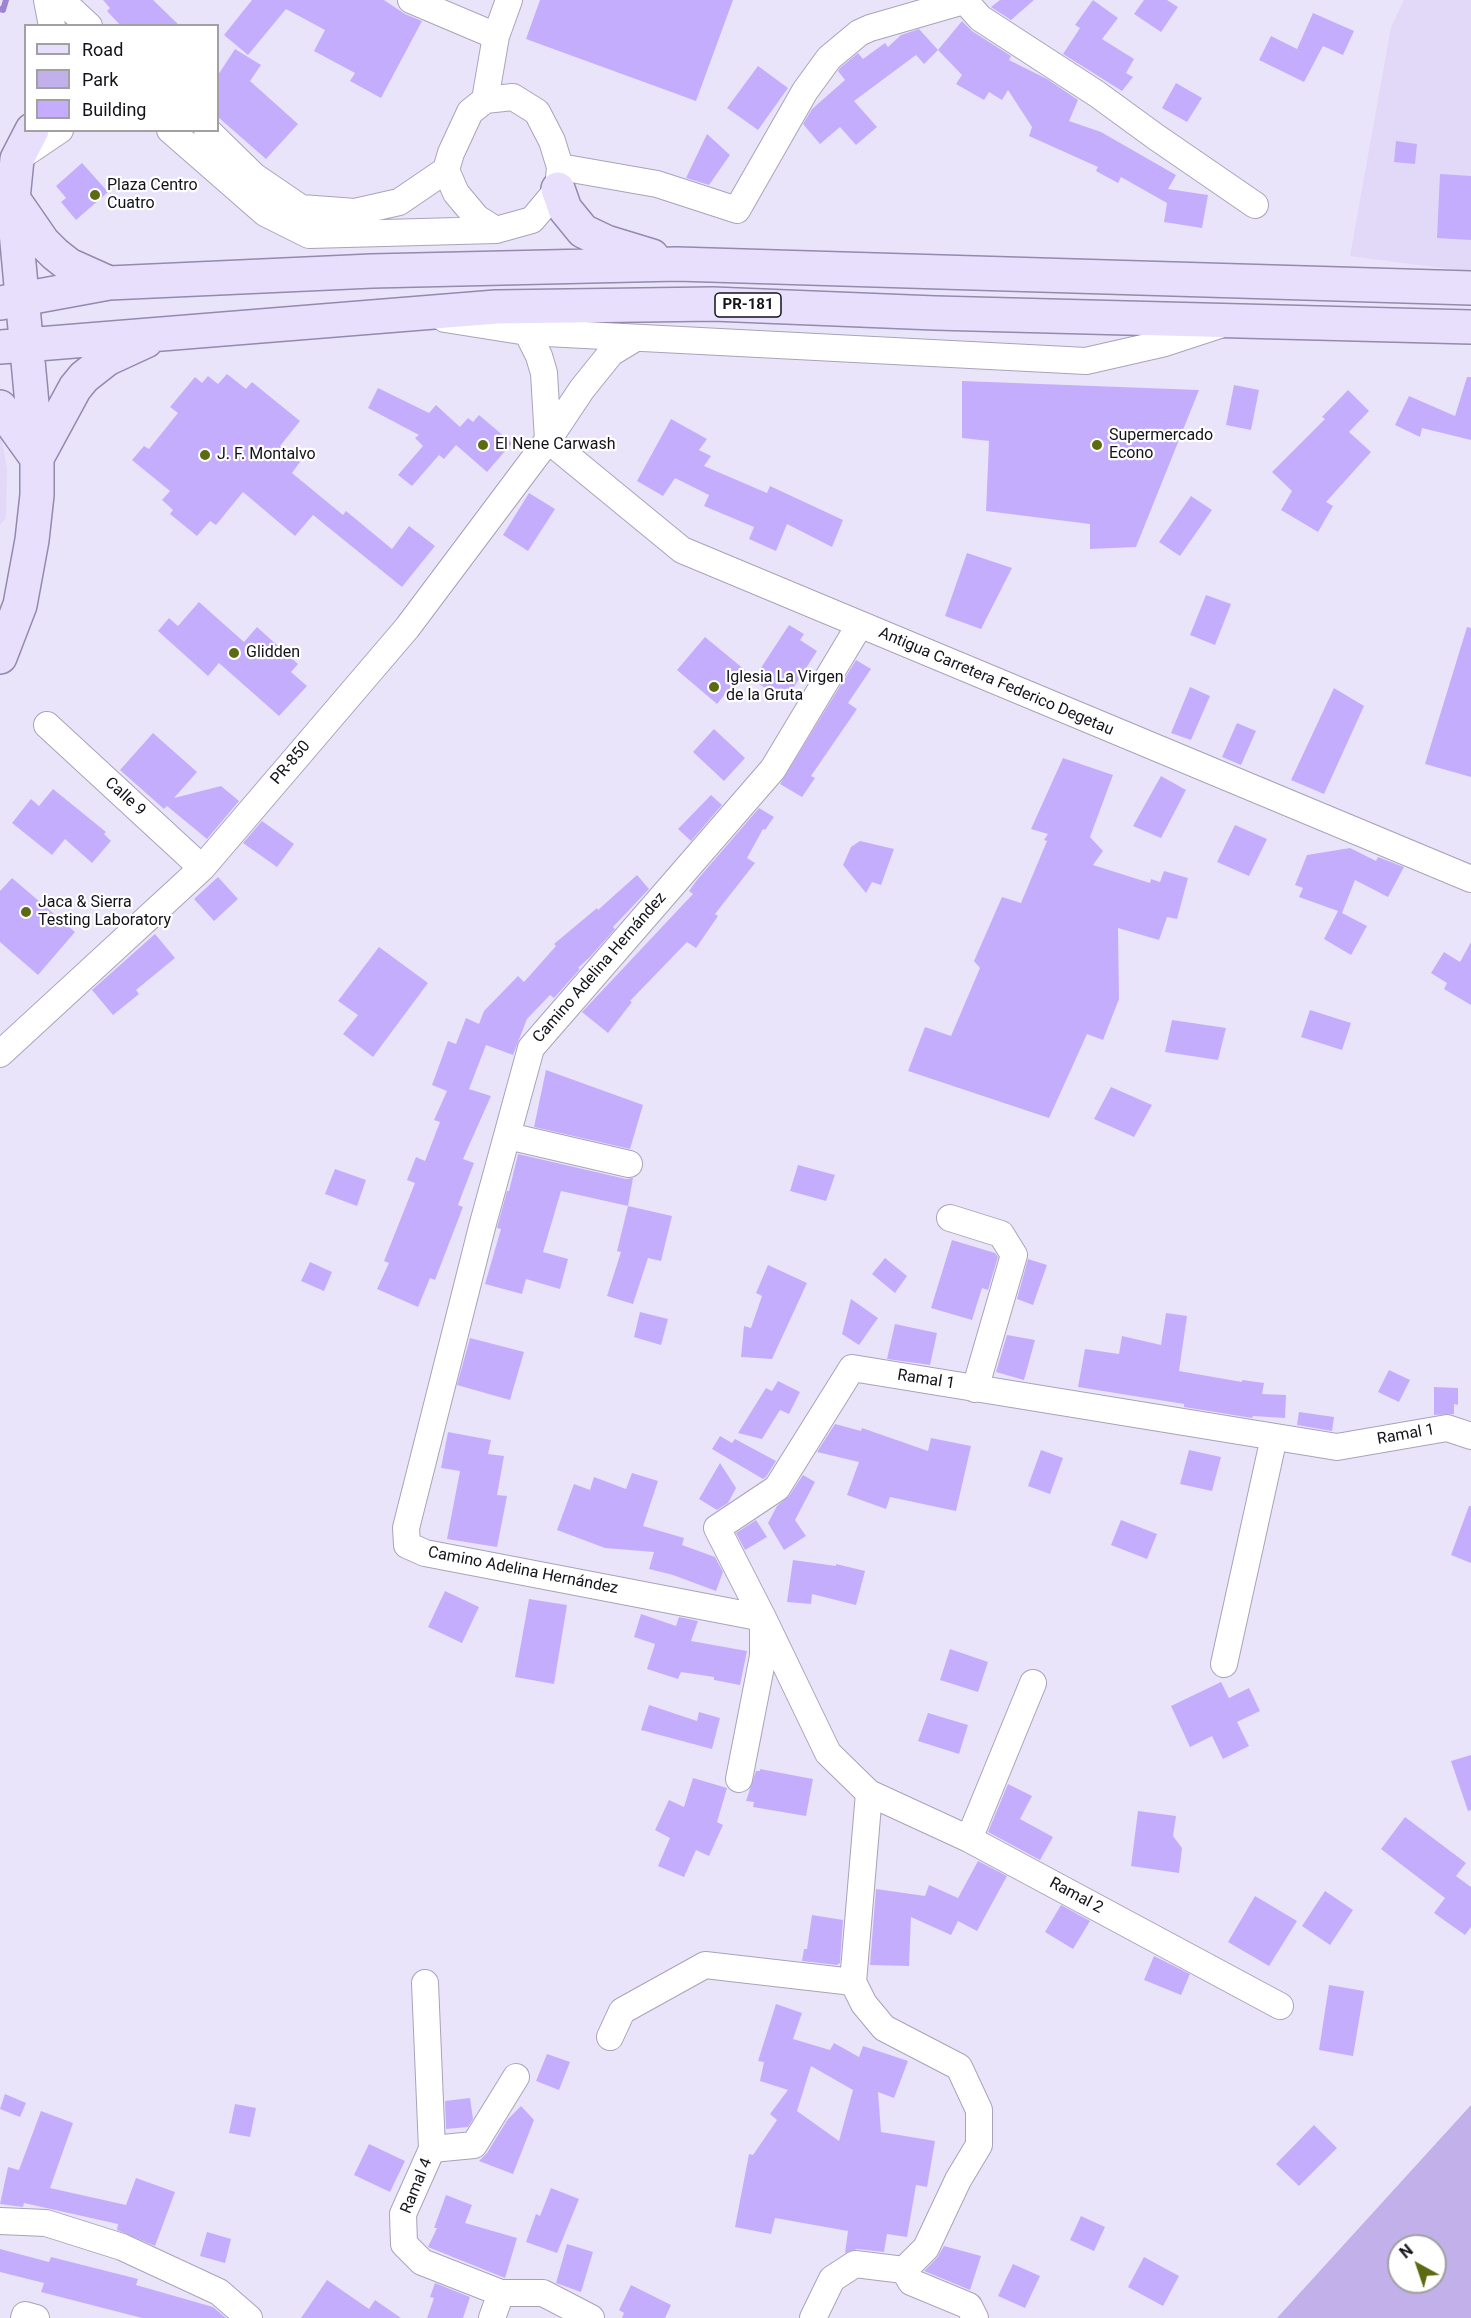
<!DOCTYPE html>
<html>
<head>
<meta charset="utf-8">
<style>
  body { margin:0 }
  #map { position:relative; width:1471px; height:2318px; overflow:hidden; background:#eae4fb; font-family:Roboto,sans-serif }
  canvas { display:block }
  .legend { position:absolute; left:24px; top:24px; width:195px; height:108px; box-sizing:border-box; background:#fff; border:2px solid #a1a0a3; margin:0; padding:8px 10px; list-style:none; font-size:18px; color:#14121a }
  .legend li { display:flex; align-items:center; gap:12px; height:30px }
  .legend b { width:30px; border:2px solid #a1a0a3 }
  .north { position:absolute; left:1387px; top:2234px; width:60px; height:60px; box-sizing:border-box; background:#fff; border:2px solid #a1a0a3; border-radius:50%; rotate:320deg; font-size:16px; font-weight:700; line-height:24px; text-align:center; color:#14121a }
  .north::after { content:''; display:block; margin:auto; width:21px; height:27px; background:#5e6a11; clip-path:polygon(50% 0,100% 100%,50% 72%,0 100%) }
</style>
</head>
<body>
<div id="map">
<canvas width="1471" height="2318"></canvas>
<ul class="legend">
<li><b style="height:8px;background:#e8dffd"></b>Road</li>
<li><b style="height:16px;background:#c1b0ea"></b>Park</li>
<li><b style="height:16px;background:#c5adfd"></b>Building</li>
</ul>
<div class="north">N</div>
</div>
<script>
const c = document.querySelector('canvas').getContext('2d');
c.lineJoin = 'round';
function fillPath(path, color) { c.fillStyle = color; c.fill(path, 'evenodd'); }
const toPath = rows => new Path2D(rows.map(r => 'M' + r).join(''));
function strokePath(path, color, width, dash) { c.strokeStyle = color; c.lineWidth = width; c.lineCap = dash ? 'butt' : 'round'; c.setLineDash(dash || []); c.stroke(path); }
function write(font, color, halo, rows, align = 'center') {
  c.font = font + ' Roboto,sans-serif'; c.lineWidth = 4.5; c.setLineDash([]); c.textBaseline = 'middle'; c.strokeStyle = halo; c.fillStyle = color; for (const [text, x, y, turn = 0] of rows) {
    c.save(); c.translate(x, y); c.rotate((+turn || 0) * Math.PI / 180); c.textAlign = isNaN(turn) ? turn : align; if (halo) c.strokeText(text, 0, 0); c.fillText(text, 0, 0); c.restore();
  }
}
fillPath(toPath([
  [1404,0,1471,0,1471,272,1350,256,1391,27],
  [0,428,7,469,6,518,0,525]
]), '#e1d9f7');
fillPath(toPath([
  [1471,2105,1471,2318,1277,2318],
  [1399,2246,1435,2246,1435,2282,1399,2282]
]), '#c1b0ea');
strokePath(toPath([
  [0,9,3,10,6,0]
]), '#9d85d2', 6);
fillPath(toPath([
  [103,0,153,0,180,26,121,26,107,11,110,8],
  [252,0,384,0,405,14,422,21,381,98,350,81,355,73,314,51,325,30,286,9,248,55,224,35],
  [540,0,733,0,696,101,526,39],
  [1000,0,1034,0,1011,20,991,7],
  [1093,0,1118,18,1102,39,1134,59,1126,73,1133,77,1122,91,1063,54,1080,28,1075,25],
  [1144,0,1167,0,1178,7,1161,32,1134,14],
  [1313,13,1354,31,1343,55,1323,46,1304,82,1259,60,1271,36,1297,49],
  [962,21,972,31,1011,56,1009,60,1047,79,1078,100,1069,121,1101,132,1176,175,1168,189,1208,195,1202,228,1164,222,1167,203,1121,177,1118,183,1096,171,1098,167,1029,136,1032,127,1008,90,1002,100,989,92,984,100,956,84,962,75,938,50],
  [919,29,938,50,924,64,916,55,854,101,877,127,856,145,840,127,820,144,803,124,812,109,845,80,838,71,840,68,858,53,863,59,885,43,888,47,901,35],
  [235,49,261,65,250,81,298,124,266,159,218,117,218,75],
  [758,66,788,88,758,130,727,108],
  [1176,83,1202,98,1187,122,1162,108],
  [707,134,730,155,709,185,686,178],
  [1396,141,1417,144,1415,164,1394,162],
  [82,163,108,192,76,220,61,202,66,198,56,186],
  [1440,174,1471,176,1471,240,1437,238],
  [227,374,246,389,252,382,300,421,280,446,300,462,292,473,343,515,346,511,392,549,409,526,435,546,402,587,313,515,295,536,243,492,216,525,210,521,197,536,170,514,173,510,162,500,170,491,132,460,144,446,149,449,178,413,170,407,195,377,202,383,208,376,218,384],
  [1467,377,1471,377,1471,440,1422,428,1420,437,1395,425,1409,396,1455,416],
  [962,381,1199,390,1136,547,1090,549,1090,524,986,511,989,441,962,438],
  [1234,385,1259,390,1251,430,1226,425],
  [378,388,429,413,436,405,460,427,468,418,473,422,479,415,512,443,487,472,456,445,444,459,439,455,412,486,398,475,423,446,415,438,419,435,368,408],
  [1348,390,1369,411,1349,432,1371,452,1326,502,1333,506,1318,532,1281,510,1292,491,1272,472,1325,419,1322,417],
  [671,419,707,439,699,450,711,456,704,466,767,493,770,486,843,520,832,547,787,524,776,551,749,539,754,527,704,506,709,495,675,478,663,496,637,481],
  [529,493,555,509,528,551,503,535],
  [1191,496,1212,510,1180,556,1159,542],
  [967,553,1012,568,981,629,945,616],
  [1206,595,1231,604,1215,645,1190,635],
  [199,602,244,642,257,627,298,664,291,672,307,686,279,716,219,663,208,676,158,631,169,618,178,626],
  [789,625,804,634,800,640,817,651,785,701,753,680],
  [1467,627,1471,628,1471,777,1425,764],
  [705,637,745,670,717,704,677,670],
  [856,660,871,669,848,703,857,709,811,776,815,778,802,797,780,784],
  [1190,687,1210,696,1191,740,1171,733],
  [1334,688,1364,706,1324,794,1291,780],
  [1237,723,1256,731,1241,765,1222,757],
  [714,729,745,758,724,781,693,752],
  [153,733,197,772,174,798,221,786,239,801,207,839,167,806,164,809,120,770],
  [1063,758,1113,775,1090,837,1103,851,1093,865,1150,883,1151,879,1160,882,1164,871,1188,878,1177,919,1167,917,1159,940,1118,928,1119,999,1103,1040,1087,1034,1049,1118,908,1071,925,1027,951,1036,980,968,974,961,1002,897,1021,903,1047,841,1044,840,1048,834,1031,829],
  [1161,776,1186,790,1161,838,1133,826],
  [53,789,106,832,104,834,111,841,92,863,65,839,52,855,12,823,31,799,39,806],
  [711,795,722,805,691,841,678,829],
  [759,808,774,817,765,830,763,829,747,858,755,863,715,914,718,916,696,948,687,942,630,1001,632,1002,608,1033,582,1012,693,894,689,891,697,880],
  [262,821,294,844,277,867,243,843],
  [1235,825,1267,839,1249,876,1217,862],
  [860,841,894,849,881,885,872,882,866,893,843,865,851,847],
  [1350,848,1376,861,1378,857,1404,867,1388,897,1355,880,1342,913,1367,926,1351,955,1324,939,1338,911,1299,897,1303,888,1295,885,1307,855],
  [637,875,649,889,613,927,615,929,590,957,578,968,580,969,554,998,550,995,527,1019,513,1055,486,1045,469,1089,491,1096,463,1159,474,1163,458,1205,463,1207,435,1280,430,1278,418,1307,377,1289,389,1263,384,1261,415,1183,407,1180,416,1157,425,1161,440,1122,434,1120,447,1091,432,1085,448,1041,456,1044,466,1018,479,1024,484,1011,518,976,524,982,556,946,554,944,597,908,598,910],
  [218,877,238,899,214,921,194,899],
  [12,878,75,932,38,975,0,942,0,891],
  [155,934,175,958,136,990,139,994,113,1015,92,990],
  [1471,942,1471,1005,1444,989,1447,983,1431,973,1444,952,1460,962],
  [379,947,428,983,373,1057,343,1034,358,1015,338,1001],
  [1310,1010,1351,1023,1342,1050,1301,1037],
  [1172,1020,1226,1028,1218,1060,1165,1052],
  [546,1070,643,1105,630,1149,534,1127],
  [1111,1087,1152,1105,1134,1137,1094,1119],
  [518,1154,626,1179,633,1178,628,1206,561,1191,543,1252,568,1259,560,1289,526,1279,522,1294,485,1284,501,1229,497,1228,507,1191,509,1191],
  [798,1165,835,1175,826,1201,790,1191],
  [335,1169,366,1180,357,1206,325,1194],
  [628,1206,672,1216,661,1261,648,1258,633,1304,607,1296,621,1252,617,1251],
  [952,1240,995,1253,998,1257,988,1290,982,1288,972,1320,931,1308],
  [885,1258,907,1276,895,1293,872,1274],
  [1028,1259,1047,1265,1033,1305,1017,1299],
  [310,1262,332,1272,324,1291,301,1281],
  [768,1265,807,1283,772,1359,741,1357,744,1326,751,1328,762,1296,756,1293],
  [851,1299,878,1318,859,1345,842,1334],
  [640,1312,668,1319,661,1345,634,1337],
  [1166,1313,1187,1316,1179,1371,1242,1382,1242,1380,1264,1383,1262,1394,1286,1395,1285,1418,1253,1416,1252,1418,1184,1407,1184,1404,1078,1387,1085,1349,1119,1354,1122,1336,1161,1345],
  [895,1324,937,1333,930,1365,887,1359],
  [1007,1335,1035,1340,1024,1380,996,1372],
  [470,1338,524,1352,510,1400,457,1385],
  [1389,1370,1410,1380,1399,1402,1378,1392],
  [778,1381,800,1392,789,1414,780,1410,762,1439,738,1433,766,1388,772,1391],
  [1434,1387,1458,1388,1458,1405,1454,1404,1454,1414,1434,1415],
  [1299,1412,1334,1417,1332,1431,1297,1425],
  [835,1424,861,1431,862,1428,928,1451,931,1438,971,1446,956,1511,890,1497,886,1509,847,1495,859,1462,817,1452],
  [448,1432,491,1440,488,1454,504,1456,497,1495,507,1496,497,1547,447,1539,460,1471,441,1468],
  [720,1436,732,1443,735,1439,776,1461,766,1477,763,1479,712,1449],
  [1041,1450,1063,1458,1050,1494,1028,1486],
  [1189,1450,1221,1457,1212,1491,1180,1484],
  [720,1463,736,1488,728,1503,717,1510,699,1499],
  [632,1473,658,1481,643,1526,684,1538,682,1545,715,1557,723,1572,716,1591,673,1575,649,1569,654,1552,605,1548,557,1530,574,1484,590,1490,594,1477,626,1489],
  [803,1475,815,1482,795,1520,806,1536,784,1550,768,1523,777,1506,789,1496],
  [1469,1506,1471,1506,1471,1563,1451,1555],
  [756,1520,767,1537,745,1550,736,1533],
  [1121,1520,1157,1534,1147,1559,1111,1545],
  [793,1560,836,1566,836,1564,865,1571,856,1605,812,1594,811,1604,787,1602],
  [445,1591,479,1607,462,1643,428,1627],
  [529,1599,567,1605,554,1684,515,1677],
  [641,1614,676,1626,679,1617,698,1621,691,1641,747,1651,740,1685,714,1680,714,1677,681,1672,678,1679,647,1669,655,1644,634,1637],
  [950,1649,988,1662,978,1692,940,1680],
  [1221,1682,1229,1698,1249,1688,1260,1711,1237,1722,1249,1746,1223,1759,1212,1736,1190,1747,1171,1706],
  [649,1705,697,1721,699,1712,720,1718,712,1749,641,1730],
  [928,1713,968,1725,959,1754,918,1741],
  [1471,1755,1471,1810,1468,1811,1451,1761],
  [760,1769,813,1779,806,1816,753,1807,754,1802,746,1801,756,1771,760,1771],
  [693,1778,727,1788,717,1822,723,1825,709,1856,696,1850,684,1877,658,1866,670,1838,655,1830,669,1800,684,1807],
  [1008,1784,1032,1796,1020,1819,1053,1837,1040,1860,988,1832],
  [1138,1811,1176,1816,1173,1836,1182,1848,1179,1873,1131,1866],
  [1405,1817,1466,1863,1456,1876,1471,1887,1471,1927,1465,1935,1434,1913,1445,1898,1381,1849],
  [978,1861,1007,1876,977,1931,958,1921,951,1935,911,1917,909,1966,870,1965,876,1889,925,1896,929,1885,958,1898],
  [1325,1891,1353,1910,1330,1945,1302,1926],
  [1255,1896,1297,1921,1269,1966,1228,1942],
  [1061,1905,1090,1921,1073,1949,1045,1932],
  [812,1915,843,1920,840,1963,837,1965,802,1961,804,1949,807,1949],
  [1154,1956,1190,1974,1181,1995,1144,1980],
  [1329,1985,1364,1991,1353,2056,1319,2050],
  [776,2004,802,2013,793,2039,830,2050,834,2043,859,2057,863,2046,908,2061,894,2098,878,2092,881,2132,935,2141,927,2187,916,2185,907,2237,887,2234,884,2252,857,2249,845,2253,848,2231,775,2218,771,2234,735,2227,749,2154,753,2155,777,2120,770,2114,788,2090,760,2081,764,2062,758,2061],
  [811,2066,853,2090,839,2141,797,2111],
  [547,2054,570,2062,559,2090,536,2081],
  [5,2094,26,2103,20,2117,0,2109],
  [470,2098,473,2119,468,2127,446,2129,445,2101],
  [235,2104,256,2108,250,2137,229,2133],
  [521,2106,534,2120,513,2174,479,2161,487,2153,508,2119],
  [41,2111,73,2123,50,2188,126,2205,136,2178,175,2192,155,2246,117,2230,118,2224,24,2203,23,2207,0,2204,8,2167,19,2170],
  [1314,2125,1337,2148,1299,2186,1276,2164],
  [369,2144,405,2161,390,2192,354,2175],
  [551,2188,579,2199,557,2253,526,2242,536,2214,540,2216],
  [446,2195,472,2205,465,2223,517,2238,505,2278,428,2247,437,2228,434,2228],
  [1081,2216,1105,2227,1094,2251,1070,2240],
  [207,2232,231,2239,225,2263,200,2256],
  [567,2244,593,2252,581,2292,556,2283],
  [944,2246,981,2256,970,2290,924,2271,937,2258],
  [0,2249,49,2262,51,2257,138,2279,136,2285,213,2307,226,2318,142,2318,41,2292,44,2283,0,2272],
  [1144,2257,1179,2276,1163,2306,1128,2287],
  [1013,2264,1040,2276,1025,2308,998,2296],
  [327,2280,369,2309,375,2300,401,2318,301,2318],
  [435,2283,470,2297,463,2318,427,2318,434,2298,430,2297],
  [631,2285,671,2305,665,2318,622,2318,624,2313,619,2310]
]), '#c5adfd');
const minor = toPath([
  [47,0,52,26],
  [61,0,89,26],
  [411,0,496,36],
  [965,1,980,18,1097,94,1156,137,1255,205],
  [513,97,537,112,552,141,560,167,558,189,532,220,496,230,477,218,456,193,446,170,451,153,470,112,485,100,513,97],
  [485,100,496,36,509,0],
  [170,130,265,213,309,235,496,230],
  [207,130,254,176,301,208,355,212,399,202,446,170],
  [17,159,60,130],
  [560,167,657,184,737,210,805,91,829,58,859,33,870,28,967,0],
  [445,319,527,332,539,356,544,373,548,440],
  [527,332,1086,361,1165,343,1220,325],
  [548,440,682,550,1471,879],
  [47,725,202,868],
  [0,1054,202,868,407,628,548,440,582,389,611,353,634,339],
  [508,1136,629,1164],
  [950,1218,1001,1234,1014,1255,975,1389],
  [1224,1664,1274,1437],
  [739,1779,763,1656,763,1618,717,1528,777,1488,852,1368,1337,1447,1447,1428,1471,1436],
  [869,1793,969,1839,1280,2006],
  [969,1839,1033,1683],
  [425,1983,432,2149,403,2214,404,2244,422,2262,501,2293,543,2293,591,2318],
  [610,2037,622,2011,705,1965,853,1982],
  [432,2149,474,2145,516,2077],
  [0,2221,46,2223,122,2247,219,2292,249,2318],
  [904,2270,911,2282,969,2306,975,2318],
  [24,2318,25,2315,36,2318],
  [492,2318,501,2293],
  [813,2318,832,2279,855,2264,904,2270,926,2248,958,2180,979,2145,979,2110,959,2067,884,2028,864,2004,853,1982,869,1793,828,1753,763,1618,425,1553,407,1545,406,1528,482,1227,531,1048,773,769,859,626]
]);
const major = toPath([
  [558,189,565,209,583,231,606,242,652,256],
  [14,200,43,242,55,254,69,265,109,283],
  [0,303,109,283,372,271,677,264,1471,288],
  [0,347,496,307,713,304,935,313,1471,327],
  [0,407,36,457],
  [37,458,75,388,84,377,107,359,146,341],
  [0,657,20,605,32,540,37,495,37,458,13,199,17,159,32,130]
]);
strokePath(minor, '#a9a3b9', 28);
strokePath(major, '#938aac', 36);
strokePath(minor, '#fff', 26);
strokePath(major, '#e8dffd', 33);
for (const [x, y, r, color] of [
  [95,195,6,"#5e6a11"],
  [483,445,6,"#5e6a11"],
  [1097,445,6,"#5e6a11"],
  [205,455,6,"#5e6a11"],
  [234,653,6,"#5e6a11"],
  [714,687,6,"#5e6a11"],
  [26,912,6,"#5e6a11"]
]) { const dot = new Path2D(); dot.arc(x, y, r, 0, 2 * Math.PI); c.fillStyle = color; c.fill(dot); strokePath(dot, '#fff', 2); }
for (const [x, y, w] of [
  [748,305,66]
]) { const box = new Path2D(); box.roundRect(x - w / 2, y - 12, w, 24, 4.5); c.fillStyle = '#fff'; c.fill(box); strokePath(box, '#14121a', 1.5); }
write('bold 15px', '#14121a', null, [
  ["PR-181",748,305]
]);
write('16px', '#14121a', '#fff', [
  ["Plaza Centro",107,186],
  ["Cuatro",107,204],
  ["Supermercado",1109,436],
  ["Econo",1109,454],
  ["El Nene Carwash",495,445],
  ["J. F. Montalvo",217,455],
  ["Glidden",246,653],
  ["Iglesia La Virgen",726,678],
  ["de la Gruta",726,696],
  ["Jaca & Sierra",38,903],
  ["Testing Laboratory",38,921]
], 'left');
write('16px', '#14121a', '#fff', [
  ["Antigua Carretera Federico Degetau",996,682,23],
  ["PR-850",291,763,-50],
  ["Calle 9",125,797,42],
  ["Camino Adelina Hernández",600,968,-49],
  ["Ramal 1",926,1380,9],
  ["Ramal 1",1406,1435,-10],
  ["Camino Adelina Hernández",523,1571,11],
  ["Ramal 2",1076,1896,28],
  ["Ramal 4",417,2186,-68]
]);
</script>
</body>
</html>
